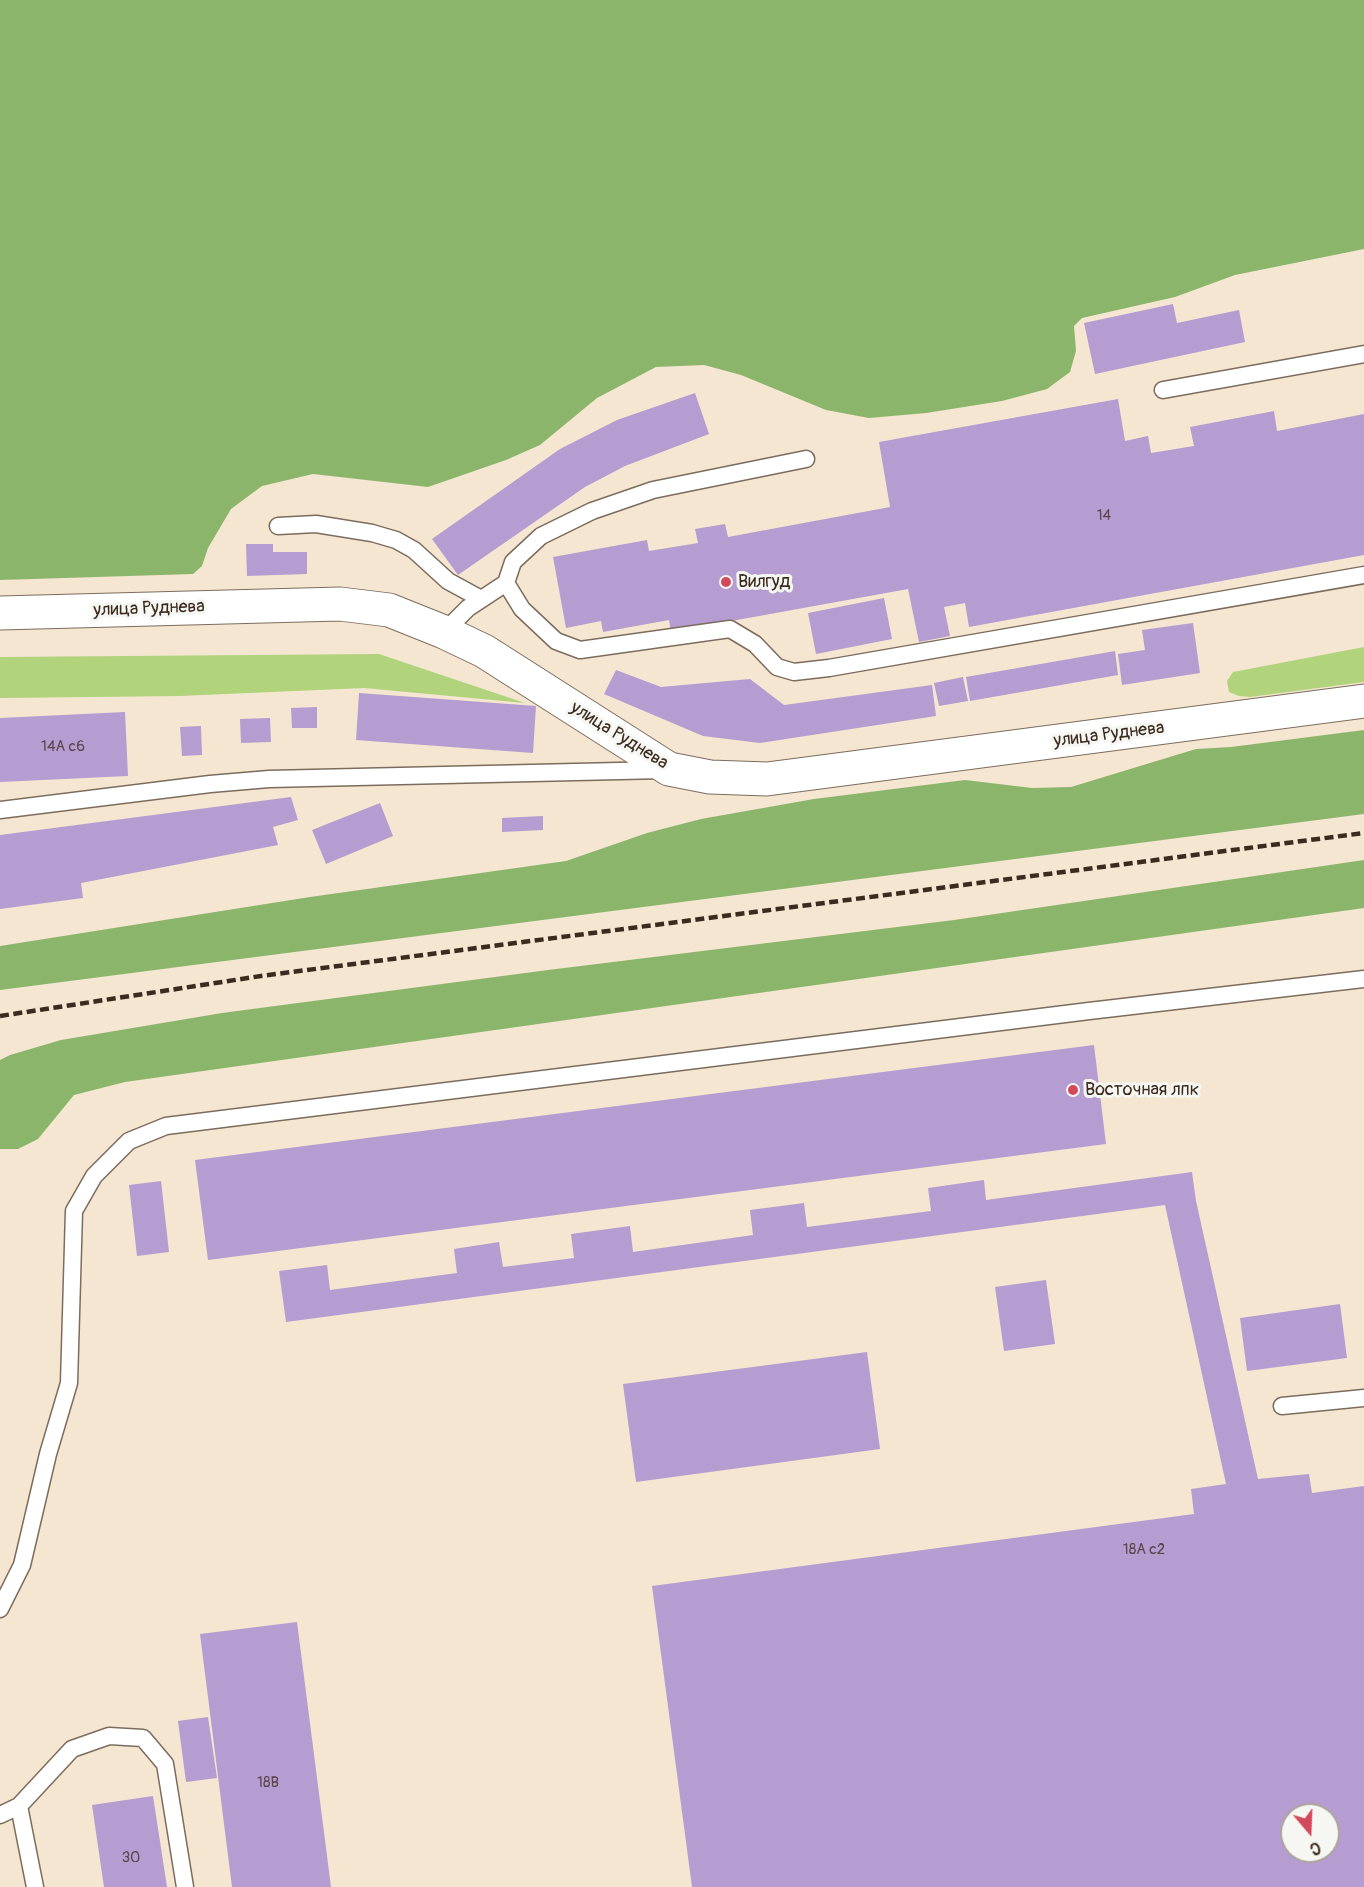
<!DOCTYPE html>
<html>
<head>
<meta charset="utf-8">
<style>
  body { margin:0 }
  #map { position:relative; width:1364px; height:1887px; overflow:hidden; background:#f4e6d1; font-family:Pangolin,sans-serif }
  canvas { display:block }
  .north { position:absolute; left:1280px; top:1803px; width:60px; height:60px; box-sizing:border-box; background:#f6f6f2; border:2px solid #aba49d; border-radius:50%; rotate:161deg; font-size:16px; font-weight:700; line-height:24px; text-align:center; color:#3b2a1e }
  .north::after { content:''; display:block; margin:auto; width:21px; height:27px; background:#d1495b; clip-path:polygon(50% 0,100% 100%,50% 72%,0 100%) }
</style>
</head>
<body>
<div id="map">
<canvas width="1364" height="1887"></canvas>
<div class="north">С</div>
</div>
<script>
const c = document.querySelector('canvas').getContext('2d');
c.lineJoin = 'round';
function fillPath(path, color) { c.fillStyle = color; c.fill(path, 'evenodd'); }
const toPath = rows => new Path2D(rows.map(r => 'M' + r).join(''));
function strokePath(path, color, width, dash) { c.strokeStyle = color; c.lineWidth = width; c.lineCap = dash ? 'butt' : 'round'; c.setLineDash(dash || []); c.stroke(path); }
function write(font, color, halo, rows, align = 'center') {
  c.font = font + ' Pangolin,sans-serif'; c.lineWidth = 6; c.setLineDash([]); c.textBaseline = 'middle'; c.strokeStyle = halo; c.fillStyle = color; for (const [text, x, y, turn = 0] of rows) {
    c.save(); c.translate(x, y); c.rotate((+turn || 0) * Math.PI / 180); c.textAlign = isNaN(turn) ? turn : align; if (halo) c.strokeText(text, 0, 0); c.fillText(text, 0, 0); c.restore();
  }
}
fillPath(toPath([
  [1364,647,1364,682,1250,697,1239,696,1229,692,1227,681,1233,672],
  [379,654,525,703,364,688,180,696,0,698,0,657]
]), '#b0d37c');
fillPath(toPath([
  [0,0,1364,0,1364,249,1235,275,1175,297,1082,318,1074,326,1076,351,1070,372,1047,389,1002,401,926,413,869,418,826,410,741,375,704,365,656,367,597,398,540,445,506,460,428,487,313,474,262,486,231,509,208,548,202,566,193,574,0,580],
  [1364,730,1364,814,0,990,0,946,310,897,566,861,647,833,701,819,814,799,965,780,1032,788,1071,787,1196,749,1231,747],
  [1364,860,1364,908,125,1082,74,1095,38,1139,18,1149,0,1149,0,1060,10,1055,61,1040,222,1013,548,970,954,920]
]), '#8cb56c');
fillPath(toPath([
  [1173,304,1177,323,1239,310,1245,342,1095,374,1084,323],
  [695,393,709,434,625,466,585,487,458,575,432,539,560,449,617,420],
  [1118,399,1125,441,1148,436,1151,453,1194,446,1190,427,1274,411,1277,431,1364,414,1364,555,969,627,965,603,944,607,950,636,919,642,908,589,671,632,669,620,603,632,601,621,566,628,553,557,647,540,649,551,698,543,695,529,725,524,728,537,890,507,879,442],
  [246,544,273,544,273,552,307,552,307,574,247,576],
  [884,598,892,639,816,654,808,613],
  [1193,623,1200,673,1122,685,1118,654,1145,650,1142,630],
  [1115,651,1118,675,970,701,966,677],
  [616,670,661,687,750,679,784,705,932,685,936,716,760,743,703,736,604,694],
  [963,677,968,701,939,706,934,683],
  [359,693,536,706,533,753,356,740],
  [317,707,317,728,292,728,291,708],
  [125,712,128,776,0,782,0,718],
  [270,718,271,742,241,743,240,719],
  [201,726,202,755,182,756,180,727],
  [291,797,298,820,273,827,278,845,81,883,83,898,0,909,0,835],
  [380,803,393,836,326,864,312,830],
  [543,816,543,830,502,832,502,818],
  [1094,1045,1106,1144,208,1260,195,1160],
  [1192,1172,1196,1201,1258,1479,1309,1474,1312,1493,1364,1486,1364,1887,692,1887,652,1586,1194,1514,1191,1489,1226,1484,1165,1205,286,1322,279,1271,327,1265,330,1290,457,1273,454,1249,499,1242,503,1267,574,1258,571,1234,630,1226,633,1252,753,1235,750,1210,804,1203,807,1227,931,1211,928,1188,984,1180,986,1200],
  [1292,1815,1328,1815,1328,1851,1292,1851],
  [161,1181,169,1252,137,1256,129,1185],
  [1046,1280,1055,1344,1004,1351,995,1287],
  [1340,1304,1347,1358,1247,1371,1240,1318],
  [867,1352,880,1449,636,1482,623,1384],
  [297,1622,331,1887,232,1887,200,1634],
  [208,1717,217,1778,186,1782,178,1721],
  [153,1796,167,1887,104,1887,92,1805]
]), '#b59cd1');
const lane = toPath([
  [1163,390,1364,354],
  [278,526,316,524,372,533,396,540,414,550,448,581,481,599],
  [506,583,522,609,556,641,580,650,730,629,755,644,777,667,794,672,829,668,1364,575],
  [444,632,468,608,506,583,513,562,541,536,592,511,653,490,806,459],
  [0,810,210,784,269,779,663,770],
  [1282,1406,1364,1398],
  [0,1609,22,1565,48,1454,69,1383,74,1211,94,1176,129,1141,166,1126,1089,1011,1364,979],
  [19,1806,35,1887],
  [0,1815,19,1806,72,1749,109,1736,143,1738,165,1764,185,1887]
]);
const street = toPath([
  [0,613,340,604,389,610,444,632,484,651,669,769,710,777,767,779,1364,701]
]);
strokePath(lane, '#7c6c5d', 19);
strokePath(street, '#7c6c5d', 35);
strokePath(lane, '#fff', 16);
strokePath(street, '#fff', 33);
strokePath(toPath([
  [0,1016,261,976,1364,833]
]), '#3b2a1e', 4.5, [9, 4.5]);
for (const [x, y, r, color] of [
  [726,582,6,"#d1495b"],
  [1073,1090,6,"#d1495b"]
]) { const dot = new Path2D(); dot.arc(x, y, r, 0, 2 * Math.PI); c.fillStyle = color; c.fill(dot); strokePath(dot, '#f6f6f2', 2); }
write('15px', '#5a464b', null, [
  ["14",1104,516],
  ["14А с6",63,747],
  ["18А с2",1144,1550],
  ["18В",268,1783],
  ["30",131,1858]
]);
write('18px', '#3b2a1e', '#f6f6f2', [
  ["Вилгуд",738,582],
  ["Восточная лпк",1085,1090]
], 'left');
write('18px', '#3b2a1e', '#f6f6f2', [
  ["улица Руднева",149,609,-2],
  ["улица Руднева",1109,735,-7],
  ["улица Руднева",619,736,32]
]);
</script>
</body>
</html>
